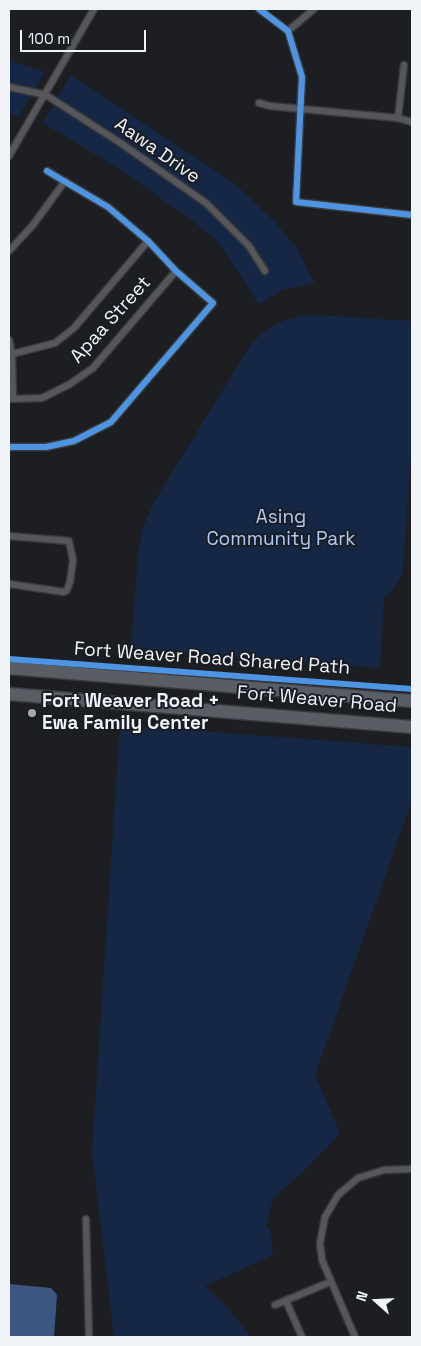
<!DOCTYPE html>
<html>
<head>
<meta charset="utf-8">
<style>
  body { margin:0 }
  #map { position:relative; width:421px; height:1346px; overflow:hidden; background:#1c1e21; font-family:"Space Grotesk",sans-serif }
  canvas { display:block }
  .frame { position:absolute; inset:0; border:10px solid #f0f3f8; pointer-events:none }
  .north { position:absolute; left:351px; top:1276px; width:50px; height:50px; -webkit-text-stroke:4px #191d24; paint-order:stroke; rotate:289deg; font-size:14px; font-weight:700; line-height:20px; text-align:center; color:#f0f3f8 }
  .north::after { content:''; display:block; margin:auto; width:18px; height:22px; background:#f0f3f8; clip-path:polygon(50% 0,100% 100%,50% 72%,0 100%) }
  .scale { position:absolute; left:20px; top:30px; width:126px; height:22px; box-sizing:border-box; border:2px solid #f0f3f8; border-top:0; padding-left:6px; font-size:15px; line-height:18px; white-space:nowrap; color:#f0f3f8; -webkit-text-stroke:4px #191d24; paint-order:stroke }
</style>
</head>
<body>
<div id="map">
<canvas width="421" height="1346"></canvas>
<div class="frame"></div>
<div class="north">N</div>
<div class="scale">100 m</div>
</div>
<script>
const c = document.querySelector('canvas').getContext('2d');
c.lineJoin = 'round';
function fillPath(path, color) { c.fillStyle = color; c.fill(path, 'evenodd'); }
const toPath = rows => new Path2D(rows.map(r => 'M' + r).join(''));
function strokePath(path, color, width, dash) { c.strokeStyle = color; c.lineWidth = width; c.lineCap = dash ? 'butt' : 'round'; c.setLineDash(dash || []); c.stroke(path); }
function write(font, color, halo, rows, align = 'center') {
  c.font = font + ' "Space Grotesk",sans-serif'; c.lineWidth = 4; c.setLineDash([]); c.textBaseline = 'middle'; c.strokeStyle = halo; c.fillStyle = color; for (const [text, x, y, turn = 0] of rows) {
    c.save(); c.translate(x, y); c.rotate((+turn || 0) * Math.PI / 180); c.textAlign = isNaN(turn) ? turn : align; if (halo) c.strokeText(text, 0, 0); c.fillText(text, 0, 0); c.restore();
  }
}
fillPath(toPath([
  [9,60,45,72,19,116,9,113],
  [71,75,234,183,273,220,296,247,315,283,282,290,259,304,218,242,189,218,118,168,43,123],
  [315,315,412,321,412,441,403,569,402,576,391,592,384,596,380,668,131,648,138,553,143,527,154,502,251,344,263,332,278,323,296,317],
  [120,725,412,747,412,800,315,1075,340,1133,305,1170,273,1198,266,1227,270,1228,273,1255,205,1286,231,1312,251,1337,114,1337,92,1152]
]), '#162745');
fillPath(toPath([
  [9,1284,51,1288,57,1295,54,1337,9,1337]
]), '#3c5582');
const street = toPath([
  [259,9,288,31,302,77,296,202,412,215],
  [288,31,314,9],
  [9,87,46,95,122,144,206,203,249,246,265,271],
  [259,103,270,106,398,118,412,122],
  [398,118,404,65],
  [9,156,94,9],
  [9,251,33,225,65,181],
  [9,340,12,354,13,399],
  [12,354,55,343,74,328,148,241],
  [9,399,42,398,70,384,93,368,176,271],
  [9,447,46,447,74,441,111,422,213,303,176,271,148,241,108,207,47,171],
  [9,536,69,541,73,560,70,582,67,590,64,592,9,584],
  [86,1219,89,1337],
  [286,1301,302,1337],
  [275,1305,330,1282],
  [355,1337,322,1260,320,1243,325,1217,338,1195,358,1178,384,1170,412,1169]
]);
const highway = toPath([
  [9,668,412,701],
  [9,694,412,727]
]);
strokePath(street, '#393a3d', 9);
strokePath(highway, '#393a3d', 15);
strokePath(street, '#55575a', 6);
strokePath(highway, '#595e65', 12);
strokePath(toPath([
  [259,9,288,31,302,77,296,202,412,215],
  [9,447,46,447,74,441,111,422,213,303,176,271,148,241,108,207,47,171],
  [9,659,412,689]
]), '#4d94e3', 6);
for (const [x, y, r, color] of [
  [32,713,5,"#a6a8ad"]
]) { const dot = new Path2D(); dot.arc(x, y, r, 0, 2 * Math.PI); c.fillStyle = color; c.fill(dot); strokePath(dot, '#191d24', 2); }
write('19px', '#f0f3f8', '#191d24', [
  ["Aawa Drive",157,151,35],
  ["Apaa Street",111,320,-48],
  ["Fort Weaver Road Shared Path",212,659,4],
  ["Fort Weaver Road",317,700,5]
]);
write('19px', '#b1cbf9', '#191d24', [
  ["Asing",281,518],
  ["Community Park",281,540]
]);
write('bold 19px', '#f0f3f8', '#191d24', [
  ["Fort Weaver Road +",42,702],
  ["Ewa Family Center",42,724]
], 'left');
</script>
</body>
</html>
